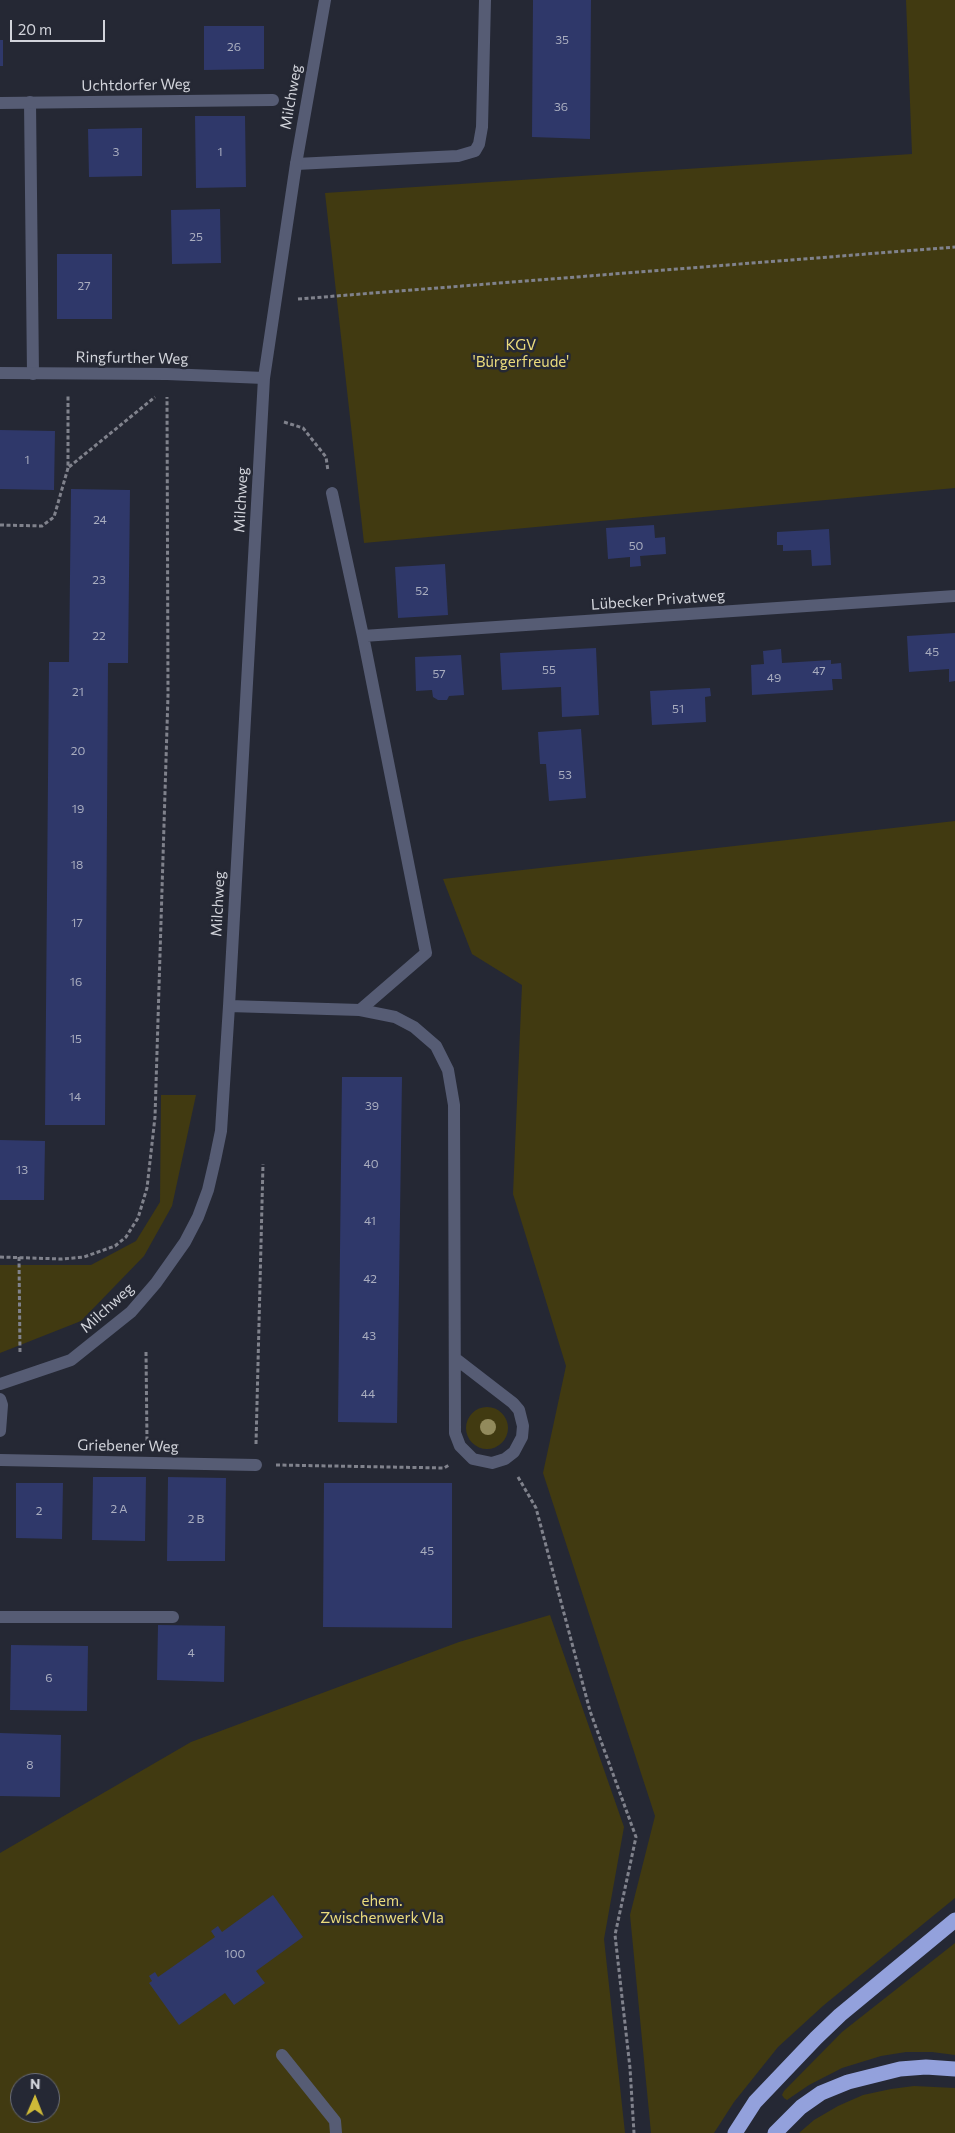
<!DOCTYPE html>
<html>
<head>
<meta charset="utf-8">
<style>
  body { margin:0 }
  #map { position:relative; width:955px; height:2133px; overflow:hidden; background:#252834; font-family:Commissioner,sans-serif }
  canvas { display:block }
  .north { position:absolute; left:10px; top:2073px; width:50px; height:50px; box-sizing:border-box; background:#252834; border:1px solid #6a6d77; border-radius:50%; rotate:1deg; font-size:14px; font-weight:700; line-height:20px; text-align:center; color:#d2d4db }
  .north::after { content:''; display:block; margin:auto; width:18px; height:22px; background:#ceb938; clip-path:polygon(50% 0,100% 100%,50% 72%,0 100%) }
  .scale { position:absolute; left:10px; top:20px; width:95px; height:22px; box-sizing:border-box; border:2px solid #d2d4db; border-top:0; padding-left:6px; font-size:15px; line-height:18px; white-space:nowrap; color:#d2d4db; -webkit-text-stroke:4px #252834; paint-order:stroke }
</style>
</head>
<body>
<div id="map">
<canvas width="955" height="2133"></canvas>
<div class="north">N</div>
<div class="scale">20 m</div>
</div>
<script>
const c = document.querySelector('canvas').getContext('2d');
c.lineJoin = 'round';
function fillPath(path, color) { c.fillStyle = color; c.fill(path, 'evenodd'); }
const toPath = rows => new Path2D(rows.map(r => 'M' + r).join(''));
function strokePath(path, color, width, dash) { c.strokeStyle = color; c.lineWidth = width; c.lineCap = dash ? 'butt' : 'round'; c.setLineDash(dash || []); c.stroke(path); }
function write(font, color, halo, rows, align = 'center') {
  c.font = font + ' Commissioner,sans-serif'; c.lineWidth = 5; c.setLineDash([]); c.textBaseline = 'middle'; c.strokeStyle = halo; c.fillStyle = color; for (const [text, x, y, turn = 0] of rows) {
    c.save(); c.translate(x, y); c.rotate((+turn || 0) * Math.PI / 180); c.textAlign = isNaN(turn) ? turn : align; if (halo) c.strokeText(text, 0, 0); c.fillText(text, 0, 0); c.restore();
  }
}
fillPath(toPath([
  [906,0,955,0,955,488,364,543,325,193,912,154],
  [955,821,955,1898,824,2005,778,2047,734,2102,714,2133,651,2133,630,1915,655,1816,543,1473,566,1366,513,1194,522,985,472,954,443,879],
  [161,1095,196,1095,172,1206,144,1256,81,1321,0,1353,0,1265,91,1265,136,1241,160,1202],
  '466 1428a21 21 0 1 1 42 0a21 21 0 1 1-42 0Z',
  [550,1615,624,1827,604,1939,625,2133,0,2133,0,1853,191,1742,459,1642],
  [20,2083,50,2083,50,2113,20,2113],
  [955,1943,955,2055,932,2052,906,2052,881,2056,842,2068,809,2085,787,2100,784,2098,782,2095,784,2091,842,2032],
  [914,2086,955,2088,955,2133,799,2133,814,2120,838,2106,863,2095,891,2089]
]), '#413a11');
fillPath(toPath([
  [533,0,591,0,590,139,532,137],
  [204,26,264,26,264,69,204,70],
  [0,40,3,40,3,66,0,66],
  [195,116,245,116,246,187,196,188],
  [142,128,142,176,89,177,88,129],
  [220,209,221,263,172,264,171,210],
  [57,254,112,254,112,319,57,319],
  [0,430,55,431,54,490,0,489],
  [71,489,130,490,128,663,108,663,105,1125,45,1125,49,662,69,662],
  [654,525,655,538,665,537,666,554,640,556,641,566,630,567,630,557,608,559,606,528],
  [829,529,831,565,812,566,811,550,783,551,783,545,777,545,777,532],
  [445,564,448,615,398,618,395,567],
  [955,633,955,681,949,682,949,669,909,672,907,636],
  [596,648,599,715,562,717,561,687,502,690,500,653],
  [781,649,782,663,831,660,831,664,841,663,842,679,832,679,833,690,752,695,751,665,764,664,763,651],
  [461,655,464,695,449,696,447,700,438,700,433,697,432,690,416,691,415,657],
  [710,688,711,696,705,697,706,722,652,725,650,691],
  [581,729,586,798,549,801,546,764,540,764,538,732],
  [342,1077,402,1077,397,1423,338,1422],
  [0,1140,45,1141,44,1200,0,1200],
  [93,1477,146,1477,145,1541,92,1540],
  [168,1477,226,1478,225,1561,167,1561],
  [16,1483,63,1483,62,1539,16,1538],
  [324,1483,452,1483,452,1628,323,1627],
  [158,1625,225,1626,224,1682,157,1680],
  [11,1645,88,1646,87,1711,10,1710],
  [0,1733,61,1735,60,1797,0,1796],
  [273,1895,303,1937,256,1971,265,1983,234,2005,225,1993,179,2025,149,1983,152,1981,149,1976,155,1972,158,1977,215,1937,211,1931,218,1926,222,1932]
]), '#2f386a');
strokePath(toPath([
  [298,299,955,247],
  [284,422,303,428,326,457,328,471],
  [69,467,155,397],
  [0,525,42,526,54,517,68,468,68,395],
  [0,1257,62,1259,84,1257,115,1246,126,1237,138,1218,147,1188,155,1117,168,695,167,397],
  [19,1257,20,1353],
  [146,1352,147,1441],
  [256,1444,263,1164],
  [276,1465,444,1468,449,1465],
  [518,1477,536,1508,590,1711,636,1837,615,1935,630,2068,634,2133]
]), '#80828c', 3, [4, 2.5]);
strokePath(toPath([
  [30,102,33,374],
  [296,164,458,156,475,151,479,144,482,127,485,0],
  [360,1010,395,1017,414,1027,436,1046,448,1070,454,1105,455,1433,460,1446,473,1459,492,1463,505,1459,514,1452,522,1437,523,1426,519,1410,513,1403,456,1359],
  [282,2055,335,2121,336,2133]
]), '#565c74', 12);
strokePath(toPath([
  [0,103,273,100],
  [0,373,167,374,264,378],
  [363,636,955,596],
  [229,1006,360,1010,426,953,363,636,332,493],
  [0,1384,71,1360,131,1312,156,1283,185,1242,198,1217,208,1190,215,1160,221,1131,229,1006,264,378,296,164,325,0],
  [0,1399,2,1405,0,1431],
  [0,1460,256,1465],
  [0,1617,173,1617]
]), '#565c74', 12);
strokePath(toPath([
  [735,2133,755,2102,816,2038,840,2015,955,1920],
  [775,2133,801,2107,821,2093,848,2082,900,2069,926,2067,955,2069]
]), '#93a1dc', 15);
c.fillStyle = '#928a5c';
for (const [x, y] of [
  [488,1427]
]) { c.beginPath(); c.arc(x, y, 8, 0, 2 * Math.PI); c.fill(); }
write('12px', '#a9adbf', null, [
  ["35",562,40],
  ["26",234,47],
  ["36",561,107],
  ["3",116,152],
  ["1",220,152],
  ["25",196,237],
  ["27",84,286],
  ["1",27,460],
  ["24",100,520],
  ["50",636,546],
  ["23",99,580],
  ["52",422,591],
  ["22",99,636],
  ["45",932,652],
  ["55",549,670],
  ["47",819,671],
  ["57",439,674],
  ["49",774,678],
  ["21",78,692],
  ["51",678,709],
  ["20",78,751],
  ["53",565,775],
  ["19",78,809],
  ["18",77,865],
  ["17",77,923],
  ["16",76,982],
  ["15",76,1039],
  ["14",75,1097],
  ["39",372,1106],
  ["40",371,1164],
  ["13",22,1170],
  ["41",370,1221],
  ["42",370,1279],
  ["43",369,1336],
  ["44",368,1394],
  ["2 A",119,1509],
  ["2",39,1511],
  ["2 B",196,1519],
  ["45",427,1551],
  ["4",191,1653],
  ["6",49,1678],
  ["8",30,1765],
  ["100",235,1954]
]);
write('15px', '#d2d4db', '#252834', [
  ["Uchtdorfer Weg",136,85,-1],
  ["Milchweg",291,97,-80],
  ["Ringfurther Weg",132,358,1],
  ["Milchweg",241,500,-87],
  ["Lübecker Privatweg",658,600,-4],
  ["Milchweg",218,904,-87],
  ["Milchweg",107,1308,-42],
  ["Griebener Weg",128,1446,1]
]);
write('15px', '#ebdb7c', '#252834', [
  ["KGV",521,345],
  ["'Bürgerfreude'",521,362],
  ["ehem.",382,1901],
  ["Zwischenwerk VIa",382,1918]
]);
</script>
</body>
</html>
